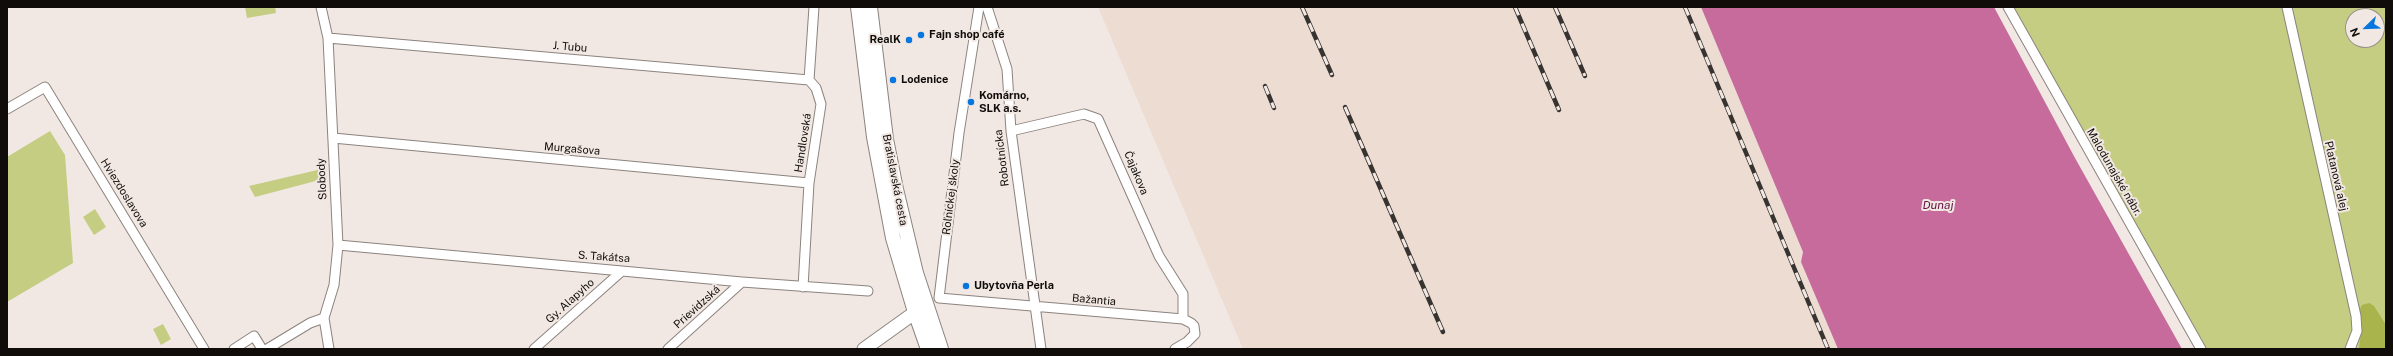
<!DOCTYPE html>
<html>
<head>
<meta charset="utf-8">
<style>
  body { margin:0 }
  #map { position:relative; width:2393px; height:356px; overflow:hidden; background:#f2e8e3; font-family:"Public Sans",sans-serif }
  canvas { display:block }
  .frame { position:absolute; inset:0; border:8px solid #0f0c0a; pointer-events:none }
  .north { position:absolute; left:2345px; top:8px; width:40px; height:40px; box-sizing:border-box; background:#f2e8e3; border:1px solid #97908c; border-radius:50%; rotate:247deg; font-size:11px; font-weight:700; line-height:16px; text-align:center; color:#0f0c0a }
  .north::after { content:''; display:block; margin:auto; width:14px; height:18px; background:#0777df; clip-path:polygon(50% 0,100% 100%,50% 72%,0 100%) }
</style>
</head>
<body>
<div id="map">
<canvas width="2393" height="356"></canvas>
<div class="frame"></div>
<div class="north">N</div>
</div>
<script>
const c = document.querySelector('canvas').getContext('2d');
c.lineJoin = 'round';
function fillPath(path, color) { c.fillStyle = color; c.fill(path, 'evenodd'); }
const toPath = rows => new Path2D(rows.map(r => 'M' + r).join(''));
function strokePath(path, color, width, dash) { c.strokeStyle = color; c.lineWidth = width; c.lineCap = dash ? 'butt' : 'round'; c.setLineDash(dash || []); c.stroke(path); }
function write(font, color, halo, rows, align = 'center') {
  c.font = font + ' "Public Sans",sans-serif'; c.lineWidth = 4; c.setLineDash([]); c.textBaseline = 'middle'; c.strokeStyle = halo; c.fillStyle = color; for (const [text, x, y, turn = 0] of rows) {
    c.save(); c.translate(x, y); c.rotate((+turn || 0) * Math.PI / 180); c.textAlign = isNaN(turn) ? turn : align; if (halo) c.strokeText(text, 0, 0); c.fillText(text, 0, 0); c.restore();
  }
}
fillPath(toPath([
  [1098,7,1701,7,1803,252,1801,262,1838,349,1243,349]
]), '#eddcd2');
fillPath(toPath([
  [245,7,275,7,276,13,247,18],
  [2012,7,2386,7,2386,349,2207,349],
  [2353,16,2377,16,2377,40,2353,40],
  [50,131,65,155,73,263,7,302,7,157],
  [326,168,327,178,255,197,249,186],
  [95,209,106,227,94,235,83,217],
  [163,324,171,339,161,345,153,329]
]), '#c4cd82');
fillPath(toPath([
  [2369,303,2374,306,2386,325,2385,349,2359,349,2362,323,2360,309,2362,305]
]), '#aab44c');
fillPath(toPath([
  [1701,7,1994,7,2075,158,2182,349,1838,349,1801,262,1803,252]
]), '#c66b9b');
const street = toPath([
  [321,7,328,38,338,245,334,285,324,318,329,349],
  [987,7,1007,69,1011,131,1041,349],
  [2008,7,2201,349],
  [2287,7,2356,316,2357,331,2350,349],
  [328,38,809,80],
  [7,109,45,87,204,349],
  [1011,131,1084,114,1098,119,1159,256,1183,294,1183,319],
  [333,138,809,183],
  [338,245,742,282,868,291],
  [803,287,809,183,821,104,816,88,809,80,814,7],
  [939,298,959,133,979,7],
  [939,298,1183,319,1191,323,1194,326,1195,334,1187,342,1175,349],
  [234,349,254,336,262,349],
  [267,349,310,323,324,318],
  [534,349,622,271],
  [668,349,742,282]
]);
const secondary = toPath([
  [864,349,924,306]
]);
const primary = toPath([
  [858,7,874,137,893,238,915,312,928,349],
  [870,7,886,139,896,189,916,273,941,349]
]);
strokePath(street, '#8c837e', 11);
strokePath(secondary, '#8c837e', 15);
strokePath(primary, '#8c837e', 16);
strokePath(street, '#fff', 9);
strokePath(secondary, '#fff', 13);
strokePath(primary, '#fff', 14);
const rail = toPath([
  [1302,7,1332,75],
  [1515,7,1559,110],
  [1555,7,1585,76],
  [1685,7,1828,349],
  [1265,86,1274,108],
  [1345,107,1443,332]
]);
strokePath(rail, '#373330', 4.5);
strokePath(rail, '#f2e8e3', 3, [9]);
for (const [x, y, r, color] of [
  [921,35,4,"#0777df"],
  [909,40,4,"#0777df"],
  [893,80,4,"#0777df"],
  [971,102,4,"#0777df"],
  [966,286,4,"#0777df"]
]) { const dot = new Path2D(); dot.arc(x, y, r, 0, 2 * Math.PI); c.fillStyle = color; c.fill(dot); strokePath(dot, '#f2e8e3', 1.5); }
write('bold 11px', '#0f0c0a', '#f2e8e3', [
  ["Fajn shop café",929,35],
  ["RealK",901,40,"right"],
  ["Lodenice",901,80],
  ["Komárno,",979,96],
  ["SLK a.s.",979,109],
  ["Ubytovňa Perla",974,286]
], 'left');
write('11px', '#0f0c0a', '#f2e8e3', [
  ["J. Tubu",570,47,5],
  ["Handlovská",803,143,-81],
  ["Murgašova",572,149,5],
  ["Robotnícka",1002,158,-97],
  ["Malodunajské nábr.",2114,172,60],
  ["Čajakova",1136,173,67],
  ["Platanová alej",2336,176,77],
  ["Slobody",322,179,-93],
  ["Bratislavská cesta",895,180,79],
  ["Hviezdoslavova",124,193,58],
  ["Roľníckej školy",951,197,-83],
  ["S. Takátsa",604,257,4],
  ["Bažantia",1094,300,5],
  ["Gy. Alapyho",570,301,-42],
  ["Prievidzská",697,307,-42]
]);
write('italic 12px', '#671446', '#f2e8e3', [
  ["Dunaj",1938,205]
]);
</script>
</body>
</html>
